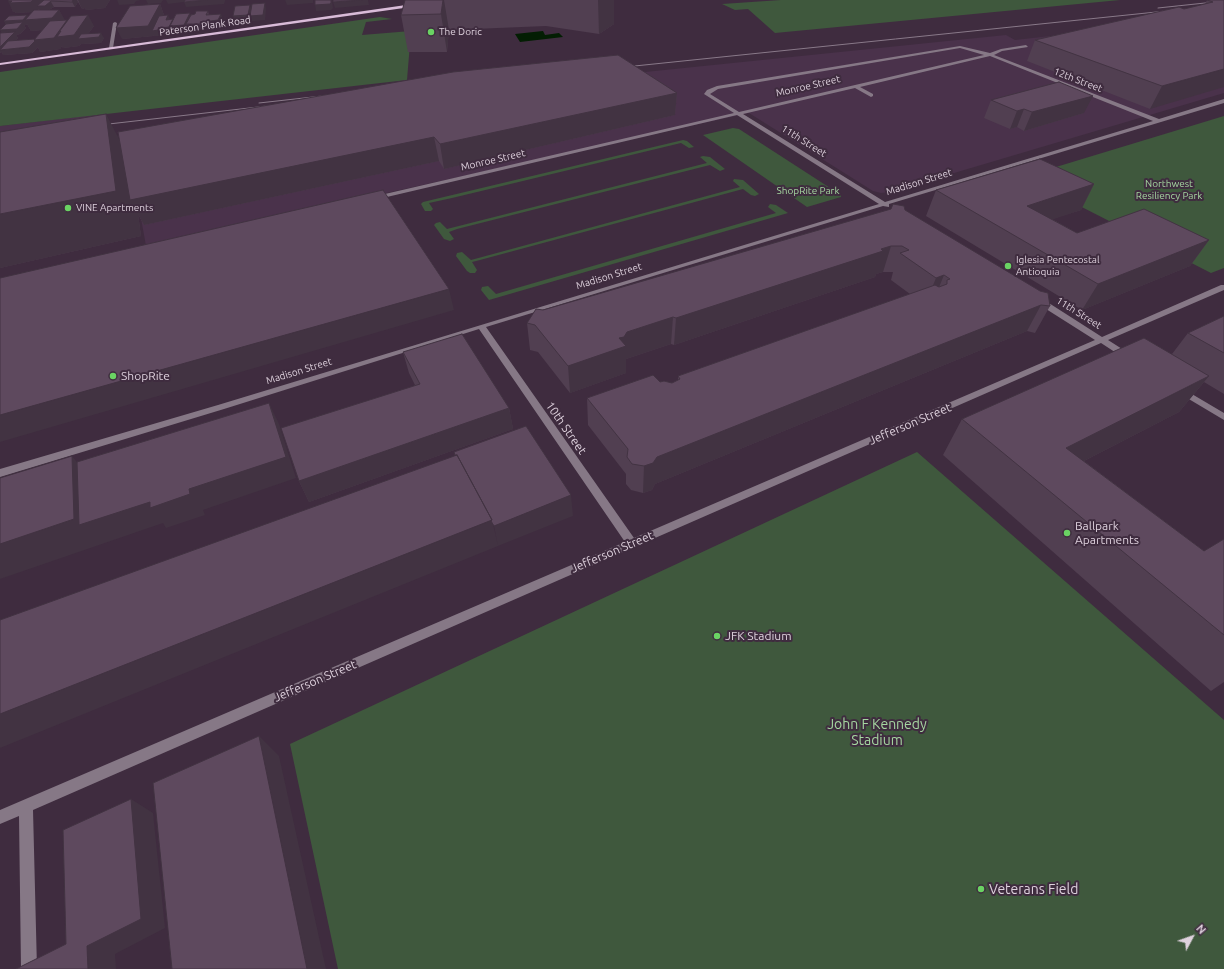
<!DOCTYPE html>
<html>
<head>
<meta charset="utf-8">
<style>
  body { margin:0 }
  #map { position:relative; width:1224px; height:969px; overflow:hidden; background:#3f2c3f; font-family:Ubuntu,sans-serif }
  canvas { display:block }
  .north { position:absolute; left:1172px; top:917px; width:40px; height:40px; -webkit-text-stroke:3px #3f2c3f; paint-order:stroke; rotate:49deg; font-size:11px; font-weight:700; line-height:16px; text-align:center; color:#ded1dd }
  .north::after { content:''; display:block; margin:auto; width:14px; height:18px; background:#ded1dd; clip-path:polygon(50% 0,100% 100%,50% 72%,0 100%) }
</style>
</head>
<body>
<div id="map">
<canvas width="1224" height="969"></canvas>
<div class="north">N</div>
</div>
<script>
const c = document.querySelector('canvas').getContext('2d');
c.lineJoin = 'round';
function fillPath(path, color) { c.fillStyle = color; c.fill(path, 'evenodd'); }
const toPath = rows => new Path2D(rows.map(r => 'M' + r).join(''));
function strokePath(path, color, width, dash) { c.strokeStyle = color; c.lineWidth = width; c.lineCap = dash ? 'butt' : 'round'; c.setLineDash(dash || []); c.stroke(path); }
function write(font, color, halo, rows, align = 'center') {
  c.font = font + ' Ubuntu,sans-serif'; c.lineWidth = 4; c.setLineDash([]); c.textBaseline = 'middle'; c.strokeStyle = halo; c.fillStyle = color; for (const [text, x, y, turn = 0] of rows) {
    c.save(); c.translate(x, y); c.rotate((+turn || 0) * Math.PI / 180); c.textAlign = isNaN(turn) ? turn : align; if (halo) c.strokeText(text, 0, 0); c.fillText(text, 0, 0); c.restore();
  }
}
fillPath(toPath([
  [1224,13,1224,93,890,192,881,193,873,191,749,113,146,246,129,152,125,139,117,132,528,84,1006,35,1015,40,1193,20],
  [101,114,93,133,0,145,0,126]
]), '#4a324b');
fillPath(toPath([
  [781,0,1120,0,775,33,748,9,735,10,722,4],
  [380,17,392,19,366,22,362,35,411,31,407,80,0,126,0,72],
  [1224,116,1224,268,1211,273,1023,177],
  [733,128,739,129,841,195,841,197,807,207,703,135],
  [683,140,687,141,694,147,689,148,681,143,452,198,429,203,433,209,431,211,425,211,421,204,423,202],
  [703,156,710,157,725,169,720,171,710,165,457,229,449,232,454,239,450,241,444,239,434,225,436,223,440,222,447,229,707,163,700,157],
  [734,179,743,180,759,194,755,196,751,195,743,189,480,260,472,262,477,270,475,273,470,273,467,271,456,256,457,253,462,252,471,260,740,187,733,181],
  [770,204,776,205,788,213,489,300,481,290,482,287,488,286,496,294,776,213,768,207],
  [917,452,1224,720,1224,969,338,969,290,744]
]), '#3f583d');
fillPath(toPath([
  [543,31,545,35,559,33,563,37,520,42,515,34]
]), '#031e03');
fillPath(toPath([
  [115,22,117,23,113,48,111,49,109,48,113,23,115,22],
  [1026,45,1028,47,1002,51,994,55,1159,119,1224,99,1224,103,889,204,889,207,883,206,486,327,634,538,1095,340,1035,302,1035,298,1041,298,1102,337,1221,285,1224,285,1224,290,1108,340,1130,354,1131,356,1130,358,1124,358,1101,343,33,810,37,969,21,969,19,816,0,824,0,810,625,542,479,329,224,409,0,477,0,469,218,405,879,204,737,115,374,200,371,198,372,197,734,113,704,94,707,90,717,86,960,46,990,53,1001,49,1026,45],
  [960,48,984,55,739,112,710,94,718,89,960,48],
  [990,56,1153,121,885,202,743,114,855,88,871,97,873,96,873,94,860,87,990,56],
  [1180,387,1224,413,1224,420,1177,392,1176,390,1177,388,1180,387]
]), '#867886');
fillPath(toPath([
  [406,5,418,6,0,65,0,63,406,5]
]), '#d9bbd8');
strokePath(toPath([
  [1158,8,1224,1],
  [625,67,1166,11],
  [259,103,331,95],
  [100,125,267,106]
]), '#897989', 1);
fillPath(toPath([
  [9,0,110,0,105,8,86,10,85,8,82,9,81,7,77,0,78,2,75,7,54,7,49,10,59,10,64,20,67,20,68,21,94,26,88,34,104,38,101,43,81,44,79,46,63,48,62,46,60,49,40,52,38,47,32,53,3,55,2,52,0,53,0,33,2,33,6,24,4,21,27,15,28,17,32,12,16,13,15,12,13,12],
  [27,24,31,31,42,30,35,39,15,41,18,38,16,35,20,34,26,28,24,25,26,25],
  [405,0,614,0,614,24,599,34,546,26,449,30,447,52,408,52,401,15],
  [1207,0,1224,0,1150,109,1027,61,1035,40,1184,9,1205,4],
  [160,4,164,15,163,16,173,21,190,13,190,15,208,11,209,15,223,19,220,26,205,27,203,29,189,29,188,27,186,31,173,32,172,30,171,33,161,33,160,36,154,36,154,35,153,36,122,39],
  [677,93,675,115,444,169,439,161,144,225,138,214,141,236,0,268,0,132,119,139],
  [991,100,1084,113,1024,131,1017,127,1010,129,984,118],
  [1094,184,1081,210,1052,219,1077,233,1209,240,1190,266,1082,310,926,216,936,190],
  [905,210,1050,306,1035,333,1027,331,655,484,652,490,643,493,631,490,626,484,626,474,588,425,587,398,660,382,672,383,678,380,678,376,910,294,891,280,893,272,883,272,876,274,875,277,674,345,671,344,626,359,626,373,570,393,538,352,530,350,527,323,543,310],
  [1224,316,1224,394,1204,382,1179,412,1084,461,1204,551,1224,539,1224,682,1211,691,943,455,962,419,1172,354,1188,333],
  [403,352,509,408,513,429,309,502,299,481,415,385,409,373]
]), '#513f51');
fillPath(toPath([
  [33,0,44,0,51,2,54,7,47,11,40,12,39,9,36,12,16,13,15,12,13,12,8,1],
  [73,0,77,0,78,2,75,7,72,2],
  [78,0,110,0,105,8,86,10,85,8,82,9],
  [117,0,141,0,136,1,134,4,119,5],
  [146,0,163,0,161,3,148,4],
  [166,0,225,0,225,1,224,4,186,7,184,2,168,4],
  [285,0,313,0,313,3,287,5],
  [331,0,332,0,333,8,331,10,316,11,315,5],
  [363,0,368,0,369,5,335,8,333,2],
  [443,0,444,0,449,30,447,52,441,14],
  [598,0,614,0,614,24,599,34],
  [265,3,266,9,265,20,252,21,251,17,250,20,235,22,233,16,250,5,252,10],
  [160,4,164,15,156,30,159,28,173,19,175,25,190,13,192,19,186,24,188,27,186,31,173,32,172,30,171,33,161,33,160,36,154,36,154,35,153,36,122,39,116,28],
  [59,10,65,20,57,29,31,31,27,24,26,25,24,25,26,28,20,34,16,35,18,38,8,49,29,47,35,41,34,40,37,39,37,40,54,38,67,20,73,30,69,36,74,35,88,15,94,26,85,38,99,37,101,33,104,38,101,43,81,44,79,46,63,48,62,46,60,49,40,52,38,47,32,53,3,55,2,52,0,53,0,47,12,35,3,36,0,30,17,29,20,26,7,27,4,21,23,20,27,15,30,20,52,18],
  [61,31,63,36,62,36,59,32],
  [221,14,223,19,220,26,205,27,203,29,201,24,203,22],
  [168,15,171,21,166,20],
  [1224,69,1224,87,1150,109,1162,86],
  [677,93,675,115,444,169,440,144],
  [1093,96,1084,113,1024,131,1032,112],
  [1024,109,1017,127,1010,129,1017,111],
  [106,114,128,156,434,137,439,161,144,225,138,214,141,236,0,268,0,214],
  [1094,184,1081,210,1015,232,1027,206],
  [1209,240,1190,266,1082,310,1098,284],
  [891,246,883,272,876,274,875,277,674,345,676,318],
  [944,275,933,302,925,305,936,278],
  [449,289,454,310,0,442,0,415],
  [1041,305,1027,331,655,484,652,490,643,493,644,466,657,457],
  [673,317,671,344,626,359,626,373,570,393,568,366,619,338,627,332],
  [1209,376,1179,412,1041,483,1066,448],
  [269,403,279,424,296,478,203,510,205,515,166,528,163,523,0,579,0,544,72,456,94,483,189,489],
  [509,408,513,429,309,502,299,481],
  [571,495,573,516,498,546,494,526],
  [492,520,498,546,0,748,0,714],
  [259,736,279,756,326,969,307,969],
  [131,799,153,813,165,928,115,954,116,969,88,969,87,946]
]), '#423342');
const building = toPath([
  [9,0,33,0,31,2,10,3,12,1,8,1,9,0],
  [44,0,73,0,72,2,51,1,45,6,37,6,44,0],
  [185,0,208,0,184,2,185,0],
  [315,0,331,0,331,3,330,4,315,5,315,0],
  [333,0,363,0,333,2,333,0],
  [405,0,443,0,441,14,401,15,405,0],
  [1207,0,1224,0,1224,69,1162,86,1035,40,1179,7,1184,9,1213,2,1207,0],
  [265,3,263,15,250,16,252,4,265,3],
  [160,4,148,26,116,28,130,6,160,4],
  [250,5,248,15,233,16,235,6,250,5],
  [34,10,59,10,52,18,25,20,34,10],
  [196,11,208,11,206,15,221,14,218,20,203,22,201,24,186,24,191,15,195,14,196,11],
  [190,13,184,25,170,26,176,14,190,13],
  [27,15,23,20,4,21,9,16,27,15],
  [88,15,74,35,57,37,61,31,59,32,71,16,88,15],
  [168,15,166,20,173,19,169,27,159,28,158,30,152,31,159,16,168,15],
  [67,20,54,38,34,40,50,21,67,20],
  [23,22,17,29,0,30,6,24,23,22],
  [15,32,0,47,0,33,15,32],
  [101,33,99,37,78,39,81,34,101,33],
  [35,39,34,40,35,41,29,47,0,50,8,41,35,39],
  [618,55,677,93,440,144,434,137,130,200,118,132,453,72,618,55],
  [1059,82,1093,96,1032,112,1024,109,1017,111,991,100,1059,82],
  [106,114,116,191,0,214,0,132,106,114],
  [1040,159,1094,184,1027,206,1077,233,1144,209,1209,240,1098,284,936,190,1040,159],
  [383,190,449,289,0,415,0,278,383,190],
  [893,204,904,206,905,210,1040,291,1048,293,1050,306,1041,305,657,457,653,463,644,466,632,464,627,457,628,449,587,398,653,375,660,382,664,381,672,383,680,379,678,376,935,285,939,287,947,284,947,280,950,279,944,275,936,278,900,253,909,250,902,246,891,246,881,249,883,251,676,318,673,317,627,332,624,337,619,338,626,346,568,366,535,325,527,323,536,309,543,310,891,209,893,204],
  [1224,316,1224,353,1188,333,1224,316],
  [462,334,509,408,299,481,281,428,420,384,403,352,462,334],
  [1144,338,1209,376,1066,448,1204,551,1224,539,1224,635,962,419,1144,338],
  [269,403,286,457,189,489,190,494,150,508,150,502,79,525,77,462,269,403],
  [526,426,571,495,494,526,491,521,492,520,457,455,455,455,454,452,526,426],
  [457,455,492,520,0,714,0,620,457,455],
  [72,456,74,519,0,544,0,478,72,456],
  [259,736,307,969,172,969,153,783,259,736],
  [131,799,141,919,87,946,88,969,16,969,66,944,63,830,131,799]
]);
fillPath(building, '#5e495e');
strokePath(building, '#423342', 1);
for (const [x, y, r, color] of [
  [431,32,4,"#6ad363"],
  [68,208,4,"#6ad363"],
  [1008,266,4,"#6ad363"],
  [113,376,4,"#6ad363"],
  [1067,533,4,"#6ad363"],
  [717,636,4,"#6ad363"],
  [981,889,4,"#6ad363"]
]) { const dot = new Path2D(); dot.arc(x, y, r, 0, 2 * Math.PI); c.fillStyle = color; c.fill(dot); strokePath(dot, '#3f2c3f', 1.5); }
write('10px', '#ded1dd', '#3f2c3f', [
  ["Paterson Plank Road",205,26,-8],
  ["12th Street",1078,80,21],
  ["Monroe Street",808,86,-13],
  ["11th Street",804,141,32],
  ["Monroe Street",493,160,-13],
  ["Madison Street",919,182,-17],
  ["Madison Street",609,276,-17],
  ["11th Street",1079,313,32],
  ["Madison Street",299,371,-17]
]);
write('10px', '#ded1dd', '#3f2c3f', [
  ["The Doric",439,32],
  ["VINE Apartments",76,208],
  ["Iglesia Pentecostal",1016,260],
  ["Antioquia",1016,272]
], 'left');
write('10px', '#a5d7a0', '#3f2c3f', [
  ["Northwest",1169,184],
  ["Resiliency Park",1169,196],
  ["ShopRite Park",808,191]
]);
write('12px', '#ded1dd', '#3f2c3f', [
  ["ShopRite",121,376],
  ["Ballpark",1075,526],
  ["Apartments",1075,540],
  ["JFK Stadium",725,636]
], 'left');
write('12px', '#ded1dd', '#3f2c3f', [
  ["Jefferson Street",910,424,-23],
  ["10th Street",566,428,55],
  ["Jefferson Street",612,552,-23],
  ["Jefferson Street",315,681,-23]
]);
write('14px', '#a5d7a0', '#3f2c3f', [
  ["John F Kennedy",877,724],
  ["Stadium",877,740]
]);
write('14px', '#ded1dd', '#3f2c3f', [
  ["Veterans Field",989,889]
], 'left');
</script>
</body>
</html>
